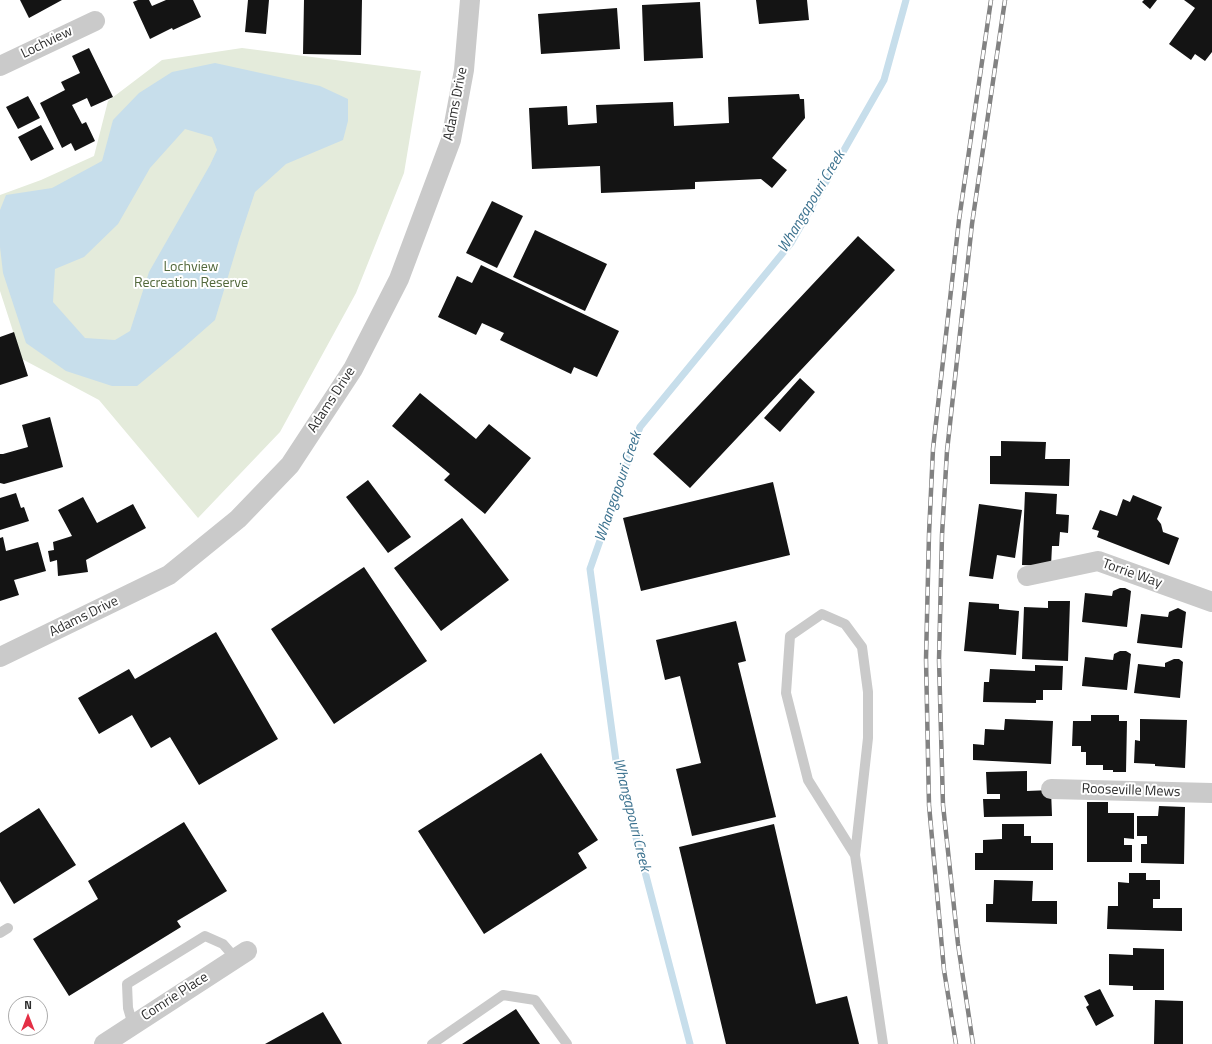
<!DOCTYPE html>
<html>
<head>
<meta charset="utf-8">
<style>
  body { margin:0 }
  #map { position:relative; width:1212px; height:1044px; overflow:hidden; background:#fff; font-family:"Titillium Web",sans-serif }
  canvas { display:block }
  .north { position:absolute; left:8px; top:996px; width:40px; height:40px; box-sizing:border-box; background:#fff; border:1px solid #ababab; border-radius:50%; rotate:0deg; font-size:11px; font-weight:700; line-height:16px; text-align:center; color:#2d2d2d }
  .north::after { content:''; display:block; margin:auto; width:14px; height:18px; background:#e42f45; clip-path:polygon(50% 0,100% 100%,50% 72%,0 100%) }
</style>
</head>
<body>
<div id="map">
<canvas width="1212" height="1044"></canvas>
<div class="north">N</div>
</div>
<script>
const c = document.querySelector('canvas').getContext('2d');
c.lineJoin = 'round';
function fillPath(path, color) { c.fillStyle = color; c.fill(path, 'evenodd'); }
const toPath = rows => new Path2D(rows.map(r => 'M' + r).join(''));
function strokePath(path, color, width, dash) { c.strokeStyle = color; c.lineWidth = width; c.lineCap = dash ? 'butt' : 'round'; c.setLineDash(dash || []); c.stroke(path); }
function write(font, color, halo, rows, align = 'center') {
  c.font = font + ' "Titillium Web",sans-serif'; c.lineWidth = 4; c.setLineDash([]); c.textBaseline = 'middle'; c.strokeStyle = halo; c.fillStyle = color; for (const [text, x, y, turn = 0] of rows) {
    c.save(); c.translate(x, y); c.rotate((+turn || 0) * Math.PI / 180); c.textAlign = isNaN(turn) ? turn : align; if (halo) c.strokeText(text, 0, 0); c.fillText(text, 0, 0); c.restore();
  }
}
fillPath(toPath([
  [242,48,421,71,404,173,356,293,280,432,198,518,99,400,22,359,0,291,0,195,41,180,94,156,108,101,162,60]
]), '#e4ebdb');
fillPath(toPath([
  [215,63,320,86,348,99,348,121,343,140,286,164,255,192,239,240,215,320,183,348,137,386,112,386,66,371,26,343,3,273,0,247,0,210,6,195,52,188,102,161,113,120,139,93,172,72],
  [185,129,212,137,217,150,210,165,149,272,130,331,115,340,85,338,53,302,55,269,84,257,118,224,150,168]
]), '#c7deeb');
strokePath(toPath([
  [690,1044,616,761,590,569,640,427,791,243,884,80,906,0]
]), '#c7deeb', 7);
fillPath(toPath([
  [20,0,62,0,29,18],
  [138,0,149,0,152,6,166,0,193,0,201,17,173,30,172,28,150,39,133,2],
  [248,0,269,0,266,34,245,32],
  [304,0,362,0,361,55,303,54],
  [756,0,807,0,809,20,759,24],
  [1144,0,1157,0,1150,9,1142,2],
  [1184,0,1212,0,1212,52,1205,61,1195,54,1191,60,1169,44,1195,8],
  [700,2,703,58,644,61,642,5],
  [617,8,620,49,541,54,538,14],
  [89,48,113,97,91,107,87,98,72,105,82,124,86,122,95,141,75,151,71,143,62,148,40,103,65,90,61,82,80,73,72,56],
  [799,94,800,99,804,99,805,118,772,158,787,170,772,188,761,179,695,182,695,189,601,193,600,166,532,169,529,108,567,106,568,125,597,123,596,105,673,102,674,126,729,123,728,97],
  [28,96,40,118,18,129,6,107],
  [41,125,54,149,31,161,18,137],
  [492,201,523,216,497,268,466,253],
  [535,230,607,264,585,311,513,277],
  [858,236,895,270,690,488,653,454],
  [481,265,619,331,597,377,574,367,571,374,500,340,504,333,482,323,476,335,438,317,457,276,472,283],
  [14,332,28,376,0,385,0,337],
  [800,378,815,392,780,432,764,418],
  [420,393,476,439,489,424,531,458,485,514,444,480,450,474,392,426],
  [50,417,63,467,4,484,0,483,0,454,3,454,28,447,22,425],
  [1001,441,1046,442,1045,459,1070,459,1069,486,990,484,990,456,1001,456],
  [368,480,411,537,388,553,346,497],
  [773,482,790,555,641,591,623,518],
  [1025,492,1057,494,1056,514,1069,515,1068,533,1060,532,1059,546,1052,546,1051,566,1022,565],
  [16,493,21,508,24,507,29,521,0,530,0,498],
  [1133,495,1162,507,1157,519,1161,524,1163,532,1179,538,1169,565,1097,537,1099,531,1092,529,1100,510,1117,516,1123,499,1130,502],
  [83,497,97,523,133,504,146,528,86,560,88,572,58,576,57,560,50,562,48,551,54,550,53,542,72,536,58,510],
  [979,504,1022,510,1015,558,997,555,993,579,969,576],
  [462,518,509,580,441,631,394,568],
  [3,537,6,551,38,542,46,571,14,580,19,595,0,601,0,538],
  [364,567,427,661,334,724,271,629],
  [1120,588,1125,588,1131,591,1127,627,1082,622,1085,593,1112,596,1113,591],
  [1048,601,1070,601,1068,661,1022,659,1024,607,1048,608],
  [969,602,999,604,999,609,1019,611,1016,655,964,651],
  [1178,608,1186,612,1182,648,1137,643,1141,614,1168,617,1169,612],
  [736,621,746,661,738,663,776,817,692,836,676,769,701,763,680,676,665,680,656,640],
  [216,632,278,739,199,785,170,737,151,748,132,715,99,734,78,698,129,669,135,679],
  [1120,651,1126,651,1131,654,1127,690,1082,686,1085,657,1113,660,1114,654],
  [1174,659,1179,659,1183,662,1180,698,1134,693,1138,664,1165,667,1165,663],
  [1035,665,1063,666,1062,690,1043,690,1043,700,1036,700,1036,703,983,702,984,682,989,682,990,669,1035,671],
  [1091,715,1119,715,1119,721,1127,721,1126,772,1113,772,1113,770,1103,770,1103,765,1086,765,1086,752,1081,752,1081,746,1072,746,1073,721,1091,721],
  [1005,719,1053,721,1051,764,973,760,973,744,984,745,985,729,1004,730],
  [1140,719,1187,720,1185,768,1155,766,1155,764,1134,763,1135,740,1140,741],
  [541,753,598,840,578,853,587,868,484,934,418,831],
  [1027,771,1027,791,1051,790,1052,816,984,817,983,799,1000,799,1000,794,987,794,986,772],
  [1087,802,1108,802,1108,813,1134,813,1134,839,1124,838,1124,845,1132,845,1132,862,1087,862],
  [1159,806,1185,807,1184,864,1141,863,1141,844,1147,844,1147,836,1137,836,1137,816,1158,816],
  [39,808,76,865,14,904,0,881,0,833],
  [184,822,227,891,177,921,181,927,69,996,33,939,98,899,88,881],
  [774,824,816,1004,847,996,859,1044,726,1044,679,847],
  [1002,824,1024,824,1024,836,1031,836,1031,843,1053,843,1053,870,975,870,975,853,983,853,983,840,1002,839],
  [1129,873,1146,873,1146,880,1160,880,1160,899,1153,899,1153,908,1182,908,1182,931,1107,929,1108,906,1118,906,1118,882,1129,883],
  [994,880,1033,881,1032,901,1057,901,1057,924,986,922,986,904,993,904],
  [1133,948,1164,949,1164,990,1133,990,1133,986,1109,985,1109,954,1133,955],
  [1100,989,1114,1016,1096,1026,1086,1007,1089,1005,1084,996],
  [1155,1000,1183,1001,1183,1044,1154,1044],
  [516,1009,540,1044,462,1044],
  [323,1012,342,1044,265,1044]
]), '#141414');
strokePath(toPath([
  [855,855,808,780,786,693,790,636,822,614,845,624,862,647,868,692,868,738,855,855,883,1044],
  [0,933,8,928],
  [133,1025,128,1008,127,984,205,936,223,944,236,959],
  [432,1044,503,995,535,1000,567,1044]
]), '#cacaca', 10);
strokePath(toPath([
  [0,66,95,21],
  [1027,576,1098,561,1212,602],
  [0,657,169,575,238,519,290,465,353,369,399,279,451,140,464,70,470,0],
  [1051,789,1212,793],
  [104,1044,247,951]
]), '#cacaca', 20);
const rail = toPath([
  [956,1044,944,970,929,805,926,659,929,534,933,449,959,220,991,0],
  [973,1044,958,944,943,805,939,660,942,535,947,451,972,224,1005,0]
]);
strokePath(rail, '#828282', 4.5);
strokePath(rail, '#fff', 3, [9]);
write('14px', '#2d2d2d', '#fff', [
  ["Lochview",47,43,-26],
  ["Adams Drive",456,104,-79],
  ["Adams Drive",332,400,-57],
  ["Torrie Way",1132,574,19],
  ["Adams Drive",84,617,-26],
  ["Rooseville Mews",1131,791,2],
  ["Comrie Place",175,997,-33]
]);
write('14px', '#52683b', '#fff', [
  ["Lochview",191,268],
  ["Recreation Reserve",191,284]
]);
write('italic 15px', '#3c728f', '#fff', [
  ["Whangapouri Creek",812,202,-59],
  ["Whangapouri Creek",619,487,-71],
  ["Whangapouri Creek",631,815,76]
]);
</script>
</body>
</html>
